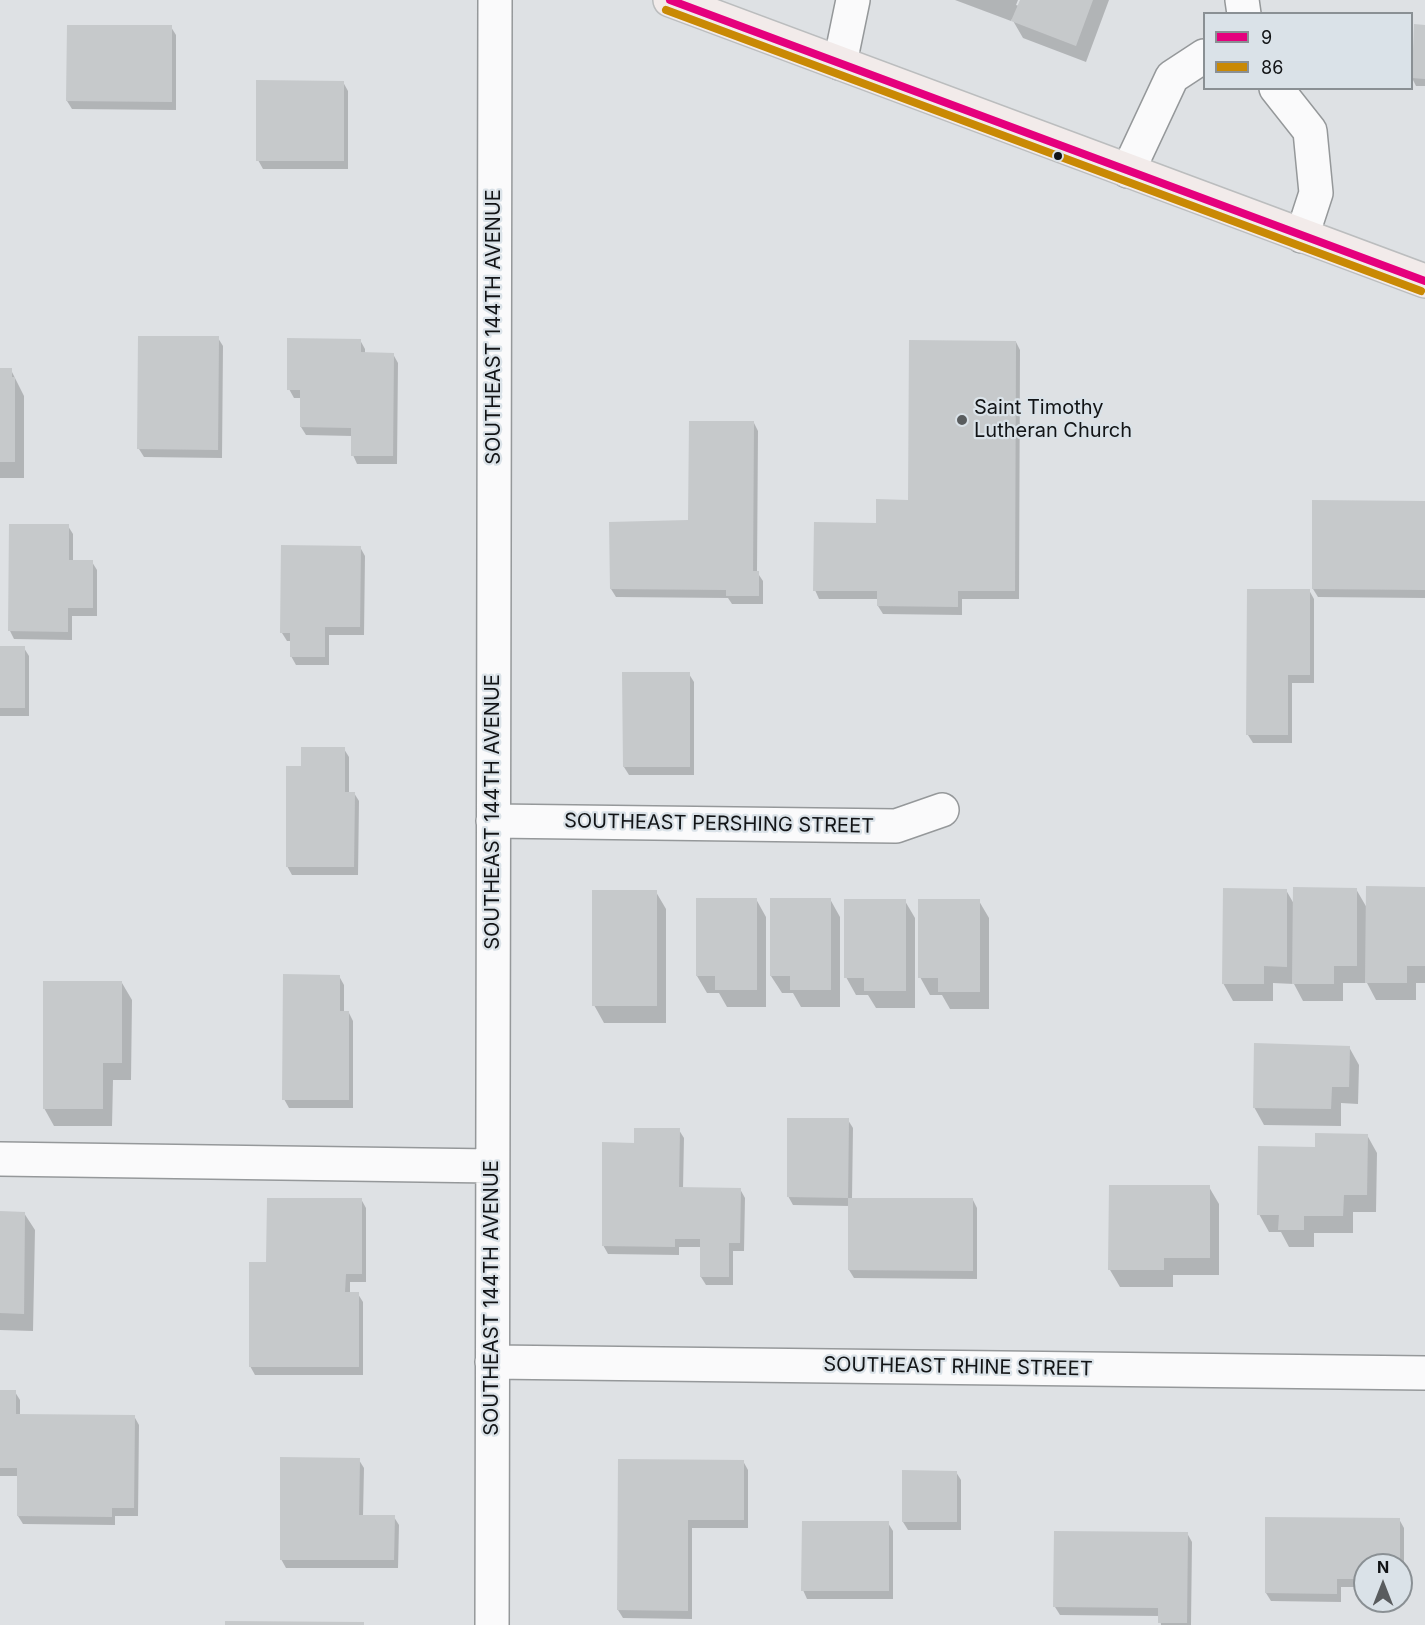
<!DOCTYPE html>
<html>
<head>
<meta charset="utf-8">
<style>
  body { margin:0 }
  #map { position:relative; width:1425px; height:1625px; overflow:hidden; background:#dee1e4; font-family:Inter,sans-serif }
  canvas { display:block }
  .legend { position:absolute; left:1203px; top:12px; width:210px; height:78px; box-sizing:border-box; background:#dae2e8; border:2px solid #8a9094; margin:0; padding:8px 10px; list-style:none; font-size:18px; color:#121416 }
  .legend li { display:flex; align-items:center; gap:12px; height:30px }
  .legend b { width:30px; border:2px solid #8a9094 }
  .north { position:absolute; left:1353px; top:1553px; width:60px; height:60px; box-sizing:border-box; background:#dae2e8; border:2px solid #8a9094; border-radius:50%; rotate:0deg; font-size:16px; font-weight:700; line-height:24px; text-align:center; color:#121416 }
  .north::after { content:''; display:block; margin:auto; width:21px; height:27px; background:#595c5e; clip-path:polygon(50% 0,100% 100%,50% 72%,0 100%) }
</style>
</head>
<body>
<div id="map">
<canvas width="1425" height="1625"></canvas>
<ul class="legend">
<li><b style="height:8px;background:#e5007d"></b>9</li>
<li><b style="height:8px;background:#c98904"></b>86</li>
</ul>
<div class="north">N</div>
</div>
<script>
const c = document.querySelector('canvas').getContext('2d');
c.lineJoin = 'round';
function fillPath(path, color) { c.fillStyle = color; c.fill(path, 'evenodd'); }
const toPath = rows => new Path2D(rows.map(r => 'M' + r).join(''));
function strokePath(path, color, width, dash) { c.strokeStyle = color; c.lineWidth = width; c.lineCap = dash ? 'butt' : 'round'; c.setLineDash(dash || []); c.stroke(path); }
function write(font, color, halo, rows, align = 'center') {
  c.font = font + ' Inter,sans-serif'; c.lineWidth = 4.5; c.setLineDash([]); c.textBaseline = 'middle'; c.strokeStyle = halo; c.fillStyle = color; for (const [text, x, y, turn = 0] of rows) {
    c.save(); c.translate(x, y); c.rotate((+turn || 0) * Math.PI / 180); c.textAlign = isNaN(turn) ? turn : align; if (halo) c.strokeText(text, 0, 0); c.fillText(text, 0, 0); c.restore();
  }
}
fillPath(toPath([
  [955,0,1018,0,1016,5,1019,6,1021,0,1109,0,1086,62,1023,38,1012,19,1011,21],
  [1415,26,1425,27,1425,86,1416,86,1412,78],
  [171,27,176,35,176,110,72,109,67,101],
  [343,82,348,91,348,169,263,169,258,160],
  [218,338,223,346,222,458,144,457,139,449],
  [360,340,365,349,365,354,393,354,398,363,397,464,357,464,353,455,352,436,306,435,301,427,301,398,294,398,289,389],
  [1016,342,1020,350,1019,599,962,599,962,615,883,614,878,606,879,599,819,599,815,590,878,524,910,501],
  [0,370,11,370,24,396,24,478,0,478],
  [754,423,758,431,757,572,763,581,763,604,732,604,728,598,616,597,611,589,690,522],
  [1425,502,1425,598,1318,597,1313,589],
  [10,525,68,526,73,534,73,562,92,562,97,570,97,616,72,616,72,640,14,639,10,631],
  [360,547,365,556,364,635,329,635,329,665,296,665,291,656,291,641,287,641,282,633],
  [1309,590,1314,599,1314,683,1292,683,1292,743,1253,743,1248,735],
  [0,648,24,648,29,656,29,716,0,716],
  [689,674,694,682,694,775,629,775,624,767],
  [344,749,349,757,349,793,354,793,359,801,358,875,292,875,287,866,303,768],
  [1356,889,1367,908,1425,889,1425,983,1416,983,1416,1000,1376,1000,1367,983,1343,983,1343,1001,1303,1001,1294,984,1273,983,1273,1001,1233,1001,1223,983,1286,890,1294,904],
  [656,892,666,909,666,1023,604,1023,594,1005],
  [756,899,766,917,766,1007,727,1007,719,993,707,993,697,976],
  [830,899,840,917,840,1007,801,1007,793,993,782,993,771,976],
  [905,901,915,918,915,1008,876,1008,868,995,856,995,846,977],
  [979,901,989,918,989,1009,950,1009,942,995,930,995,920,977],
  [339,976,344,985,344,1013,349,1013,353,1021,353,1108,289,1108,284,1099],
  [122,983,132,1000,131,1080,113,1080,112,1126,54,1126,44,1108],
  [1349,1047,1359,1065,1358,1104,1341,1103,1341,1126,1264,1125,1254,1107],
  [848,1120,853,1128,852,1199,973,1200,977,1208,977,1279,854,1278,849,1270,850,1206,793,1205,788,1196],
  [679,1130,684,1138,683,1189,740,1189,745,1198,744,1251,733,1251,733,1285,706,1285,701,1277,701,1247,679,1247,679,1255,608,1254,603,1245,635,1144],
  [1367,1135,1377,1153,1376,1212,1353,1212,1353,1233,1314,1233,1314,1247,1289,1247,1281,1232,1269,1232,1259,1214,1316,1149],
  [1209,1187,1219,1204,1219,1275,1173,1275,1173,1287,1120,1287,1110,1270],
  [361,1199,366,1208,366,1282,350,1282,350,1294,358,1294,363,1302,363,1375,255,1375,250,1366,268,1264],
  [0,1213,24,1213,35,1230,33,1331,0,1330],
  [0,1392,15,1392,20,1400,20,1416,134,1416,139,1425,138,1516,115,1516,115,1525,23,1524,18,1516,19,1476,0,1476],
  [359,1460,364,1468,363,1516,394,1517,399,1525,398,1568,286,1568,281,1559],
  [619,1461,743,1461,748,1470,748,1528,692,1528,692,1619,623,1618,618,1610],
  [956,1472,961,1480,961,1530,908,1530,903,1522],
  [1399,1519,1404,1528,1404,1587,1401,1587,1401,1565,1365,1565,1365,1587,1341,1587,1341,1602,1271,1601,1266,1593],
  [888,1523,893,1531,893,1599,807,1599,803,1590],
  [1187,1533,1192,1542,1191,1625,1161,1625,1160,1616,1060,1615,1055,1607]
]), '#0003');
fillPath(toPath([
  [1020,0,1093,0,1076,46,1011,21],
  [1414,24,1425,25,1425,79,1412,78],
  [67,25,172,25,172,102,66,101],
  [256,80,344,81,344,161,256,161],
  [138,336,219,336,218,450,137,449],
  [287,338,361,339,361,352,394,353,393,456,351,456,351,428,300,427,300,390,287,390],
  [909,340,1016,341,1015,591,958,591,958,607,877,606,877,591,813,591,814,522,876,523,876,499,908,500],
  [0,368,12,368,12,377,15,377,15,462,0,462],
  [689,421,754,421,753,571,759,571,759,596,726,596,726,590,610,589,609,522,688,520],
  [1312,500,1425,501,1425,590,1312,589],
  [9,524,69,524,69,560,93,560,93,608,68,608,68,632,8,631],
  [281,545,361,546,360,627,325,627,325,657,290,657,290,633,280,633],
  [1247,589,1310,589,1310,675,1288,675,1288,735,1246,735],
  [0,646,25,646,25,708,0,708],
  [622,672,690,672,690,767,623,767],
  [301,747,345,747,345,792,355,792,354,867,286,867,286,766,301,766],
  [1366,886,1425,887,1425,966,1407,966,1407,983,1365,983],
  [1293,887,1357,888,1357,966,1334,966,1334,984,1292,984],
  [1223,888,1287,889,1287,967,1264,966,1264,984,1222,984],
  [592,890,657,890,657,1006,592,1006],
  [696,898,757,898,757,990,715,990,715,976,696,976],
  [770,898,831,898,831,990,790,990,790,976,770,976],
  [844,899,906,899,906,991,864,991,864,978,844,978],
  [918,899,980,899,980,992,938,992,938,978,918,978],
  [283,974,340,975,340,1011,349,1011,349,1100,282,1100],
  [43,981,122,981,122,1063,103,1063,103,1109,43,1109],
  [1254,1043,1350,1046,1349,1087,1332,1087,1331,1109,1253,1108],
  [787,1118,849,1118,848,1198,973,1198,973,1271,848,1270,848,1198,787,1197],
  [634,1128,680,1128,679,1187,741,1188,740,1243,729,1243,729,1277,700,1277,700,1239,675,1239,675,1247,602,1246,602,1142,634,1143],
  [1315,1133,1368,1134,1367,1195,1344,1195,1343,1216,1304,1216,1304,1230,1278,1230,1279,1215,1257,1215,1258,1146,1315,1147],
  [1109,1185,1210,1185,1210,1258,1164,1258,1164,1270,1108,1270],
  [267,1198,362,1198,362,1274,346,1274,345,1292,359,1292,359,1367,249,1367,249,1262,266,1262],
  [0,1211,25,1212,24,1314,0,1313],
  [0,1390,16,1390,16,1414,135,1415,134,1508,112,1508,112,1517,17,1516,17,1468,0,1468],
  [280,1457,360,1458,359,1515,395,1515,394,1560,280,1560],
  [618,1459,744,1460,744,1520,688,1520,688,1611,617,1610],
  [902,1470,957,1471,957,1522,902,1522],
  [1265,1517,1400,1518,1400,1565,1365,1565,1365,1579,1337,1579,1337,1594,1265,1593],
  [802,1521,889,1521,889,1591,801,1591],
  [1054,1531,1188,1532,1187,1623,1158,1623,1158,1608,1053,1607],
  [225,1621,364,1622,364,1625,225,1625]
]), '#c6c9cb');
const minor = toPath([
  [1242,0,1244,14],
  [840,63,853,0],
  [1276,88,1310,131,1316,193,1302,236],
  [1128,171,1172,77,1204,56],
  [493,821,896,826,942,810],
  [0,1159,492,1166],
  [492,1362,1425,1373],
  [492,1625,495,0]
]);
const major = toPath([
  [670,0,1425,281]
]);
strokePath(minor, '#95989a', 36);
strokePath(major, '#bbbdbe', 36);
strokePath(minor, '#fafafb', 33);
strokePath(major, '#f2ebea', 33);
strokePath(toPath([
  [670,0,1425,281]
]), '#e5007d', 8);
strokePath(toPath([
  [666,10,1421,291]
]), '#c98904', 8);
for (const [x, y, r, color] of [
  [1058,156,5,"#121416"],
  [962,420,6,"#595c5e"]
]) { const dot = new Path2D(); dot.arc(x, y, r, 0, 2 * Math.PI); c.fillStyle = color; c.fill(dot); strokePath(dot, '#dae2e8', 2); }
write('20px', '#121416', '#dae2e8', [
  ["SOUTHEAST 144TH AVENUE",494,327,-90],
  ["SOUTHEAST 144TH AVENUE",493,812,-90],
  ["SOUTHEAST PERSHING STREET",719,824,1],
  ["SOUTHEAST 144TH AVENUE",492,1298,-90],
  ["SOUTHEAST RHINE STREET",958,1367,1]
]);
write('20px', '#121416', '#dae2e8', [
  ["Saint Timothy",974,408],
  ["Lutheran Church",974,431]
], 'left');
</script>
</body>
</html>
